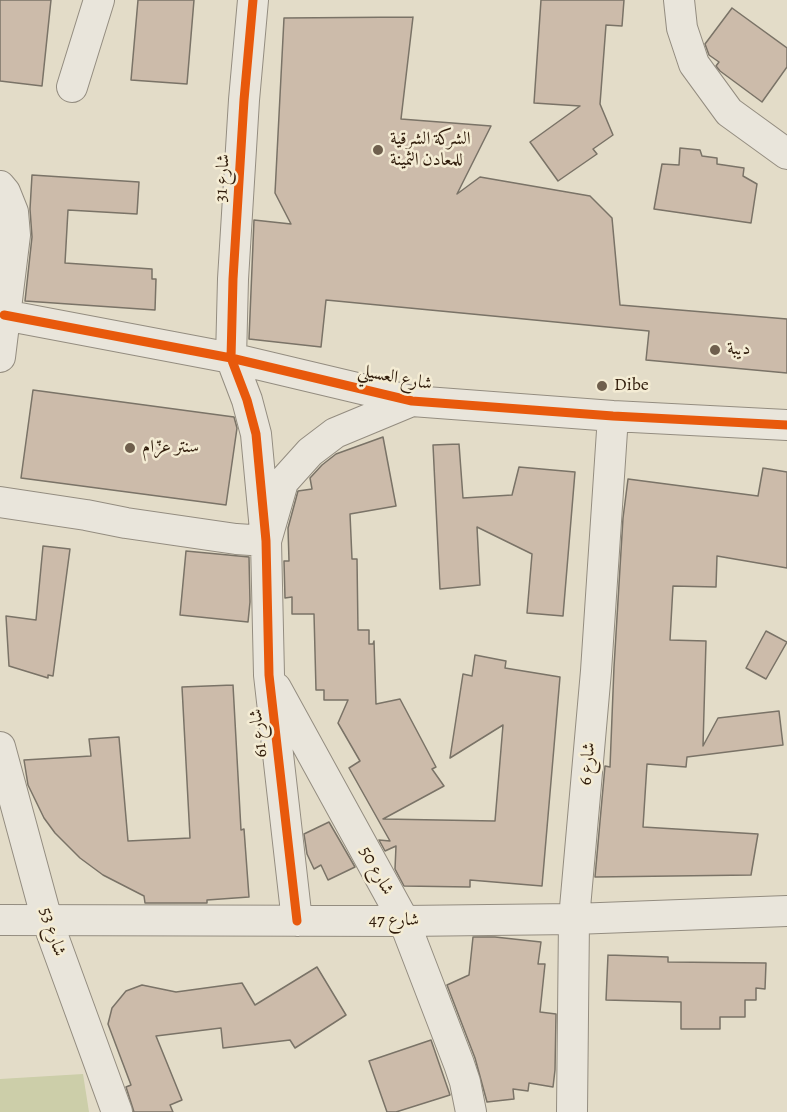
<!DOCTYPE html>
<html>
<head>
<meta charset="utf-8">
<style>
  body { margin:0 }
  canvas { display:block; background:#e3dcc8 }
</style>
</head>
<body>
<canvas width="787" height="1112"></canvas>
<script>
const c = document.querySelector('canvas').getContext('2d');
c.lineJoin = 'round';
function fillPath(path, color) { c.fillStyle = color; c.fill(path, 'evenodd'); }
const toPath = rows => new Path2D(rows.map(r => 'M' + r).join(''));
function strokePath(path, color, width, dash) { c.strokeStyle = color; c.lineWidth = width; c.lineCap = dash ? 'butt' : 'round'; c.setLineDash(dash || []); c.stroke(path); }
function write(font, color, halo, rows, align = 'center') {
  c.font = font + ' Alegreya,Amiri,serif'; c.lineWidth = 5; c.setLineDash([]); c.textBaseline = 'middle'; c.strokeStyle = halo; c.fillStyle = color; for (const [text, x, y, turn = 0] of rows) {
    c.save(); c.translate(x, y); c.rotate((+turn || 0) * Math.PI / 180); c.textAlign = isNaN(turn) ? turn : align; if (halo) c.strokeText(text, 0, 0); c.fillText(text, 0, 0); c.restore();
  }
}
fillPath(toPath([
  [83,1074,89,1112,0,1112,0,1079]
]), '#cccea9');
const building = toPath([
  [0,0,51,0,42,86,0,81,0,0],
  [138,0,194,0,187,84,131,80,138,0],
  [541,0,624,0,622,26,606,25,600,104,613,135,593,149,597,154,558,181,530,142,580,106,534,103,541,0],
  [732,8,787,48,787,67,762,102,720,71,716,66,719,62,709,55,705,44,732,8],
  [413,17,401,119,491,126,457,194,480,177,590,196,612,218,620,305,787,319,787,373,646,360,649,331,326,300,321,347,249,339,254,220,291,224,275,193,284,18,413,17],
  [680,148,700,150,702,156,717,158,717,164,744,168,743,176,757,184,751,223,654,209,662,164,679,165,680,148],
  [32,175,139,182,137,214,68,210,65,263,152,269,152,279,156,279,155,310,25,301,32,237,30,209,32,175],
  [33,390,234,417,237,428,226,505,21,478,33,390],
  [383,437,396,506,350,514,352,559,357,559,358,630,369,630,369,644,373,644,374,641,376,704,400,699,436,767,432,769,444,786,383,819,495,821,503,725,450,758,463,674,472,676,475,655,506,661,505,668,560,677,542,886,470,880,470,887,404,886,395,869,396,846,385,851,379,840,390,841,349,768,360,761,338,723,348,700,324,700,324,690,316,690,314,614,292,614,292,597,285,598,284,561,289,561,288,528,298,491,312,489,310,478,322,465,336,454,383,437],
  [459,444,463,498,512,495,519,467,575,472,563,616,527,613,532,554,477,527,480,585,440,589,433,445,459,444],
  [763,468,787,472,787,568,717,556,716,587,673,586,670,640,706,641,703,746,718,718,779,711,783,745,687,757,686,767,647,764,643,827,758,834,751,875,595,877,605,766,610,767,614,667,623,518,628,479,758,496,763,468],
  [43,546,70,549,53,676,48,675,48,678,9,666,6,616,36,620,43,546],
  [186,551,249,557,250,602,248,622,180,615,186,551],
  [766,631,787,642,766,679,746,668,766,631],
  [233,685,241,830,244,829,249,897,207,900,207,903,145,903,144,896,103,875,80,858,55,833,44,818,28,785,24,760,91,756,89,739,119,737,128,841,190,838,182,687,233,685],
  [329,822,355,867,328,880,321,865,314,869,307,854,304,834,329,822],
  [473,937,495,937,541,942,538,964,545,964,540,1012,556,1014,555,1070,553,1087,529,1083,528,1091,513,1089,514,1099,487,1102,475,1058,447,985,469,975,473,937],
  [608,955,668,957,668,962,766,963,765,989,756,988,756,1000,745,1000,745,1017,720,1017,720,1029,681,1029,681,1002,606,1000,608,955],
  [317,967,346,1015,295,1048,290,1040,223,1048,221,1028,156,1036,182,1100,170,1105,173,1112,134,1112,126,1087,131,1085,108,1024,112,1008,126,991,142,985,176,992,242,983,255,1005,317,967],
  [431,1040,450,1095,396,1112,387,1112,369,1061,431,1040]
]);
fillPath(building, '#cba');
strokePath(building, '#7a7367', 1.5);
const minor = toPath([
  [253,0,244,100,233,279,231,358,247,400,256,434,266,541,269,675,297,921],
  [679,0,682,28,694,64,729,112,787,154],
  [72,87,99,0],
  [0,186,5,192,13,212,15,235,0,357],
  [4,315,231,358,412,401,613,416,787,425],
  [0,502,86,515,126,523,236,539,266,541,283,482,310,452,335,433,412,401],
  [276,688,404,921,459,1064,465,1082,471,1112],
  [0,747,47,920,117,1112],
  [0,920,404,921,574,919,787,911],
  [572,1112,574,919,596,671,613,416]
]);
strokePath(minor, '#948d80', 32);
strokePath(minor, '#e9e5db', 30);
strokePath(toPath([
  [253,0,244,100,233,279,231,358,247,400,256,434,266,541,269,675,297,921],
  [4,315,231,358,412,401,613,416,787,425]
]), '#e8590c', 9);
for (const [x, y, r, color] of [
  [378,150,6,"#6f5f4d"],
  [715,350,6,"#6f5f4d"],
  [602,386,6,"#6f5f4d"],
  [130,448,6,"#6f5f4d"]
]) { const dot = new Path2D(); dot.arc(x, y, r, 0, 2 * Math.PI); c.fillStyle = color; c.fill(dot); strokePath(dot, '#f4ecd4', 2); }
write('18px', '#301c0b', '#f4ecd4', [
  ["الشركة الشرقية",390,140],
  ["للمعادن الثمينة",390,161],
  ["ديبة",727,350],
  ["Dibe",614,386],
  ["سنتر عزّام",142,448]
], 'left');
write('18px', '#301c0b', '#f4ecd4', [
  ["شارع 31",223,178,-87],
  ["شارع العسيلي",395,378,11],
  ["شارع 61",259,733,-97],
  ["شارع 6",588,764,-85],
  ["شارع 50",376,871,61],
  ["شارع 47",394,921],
  ["شارع 53",52,932,72]
]);
</script>
</body>
</html>
